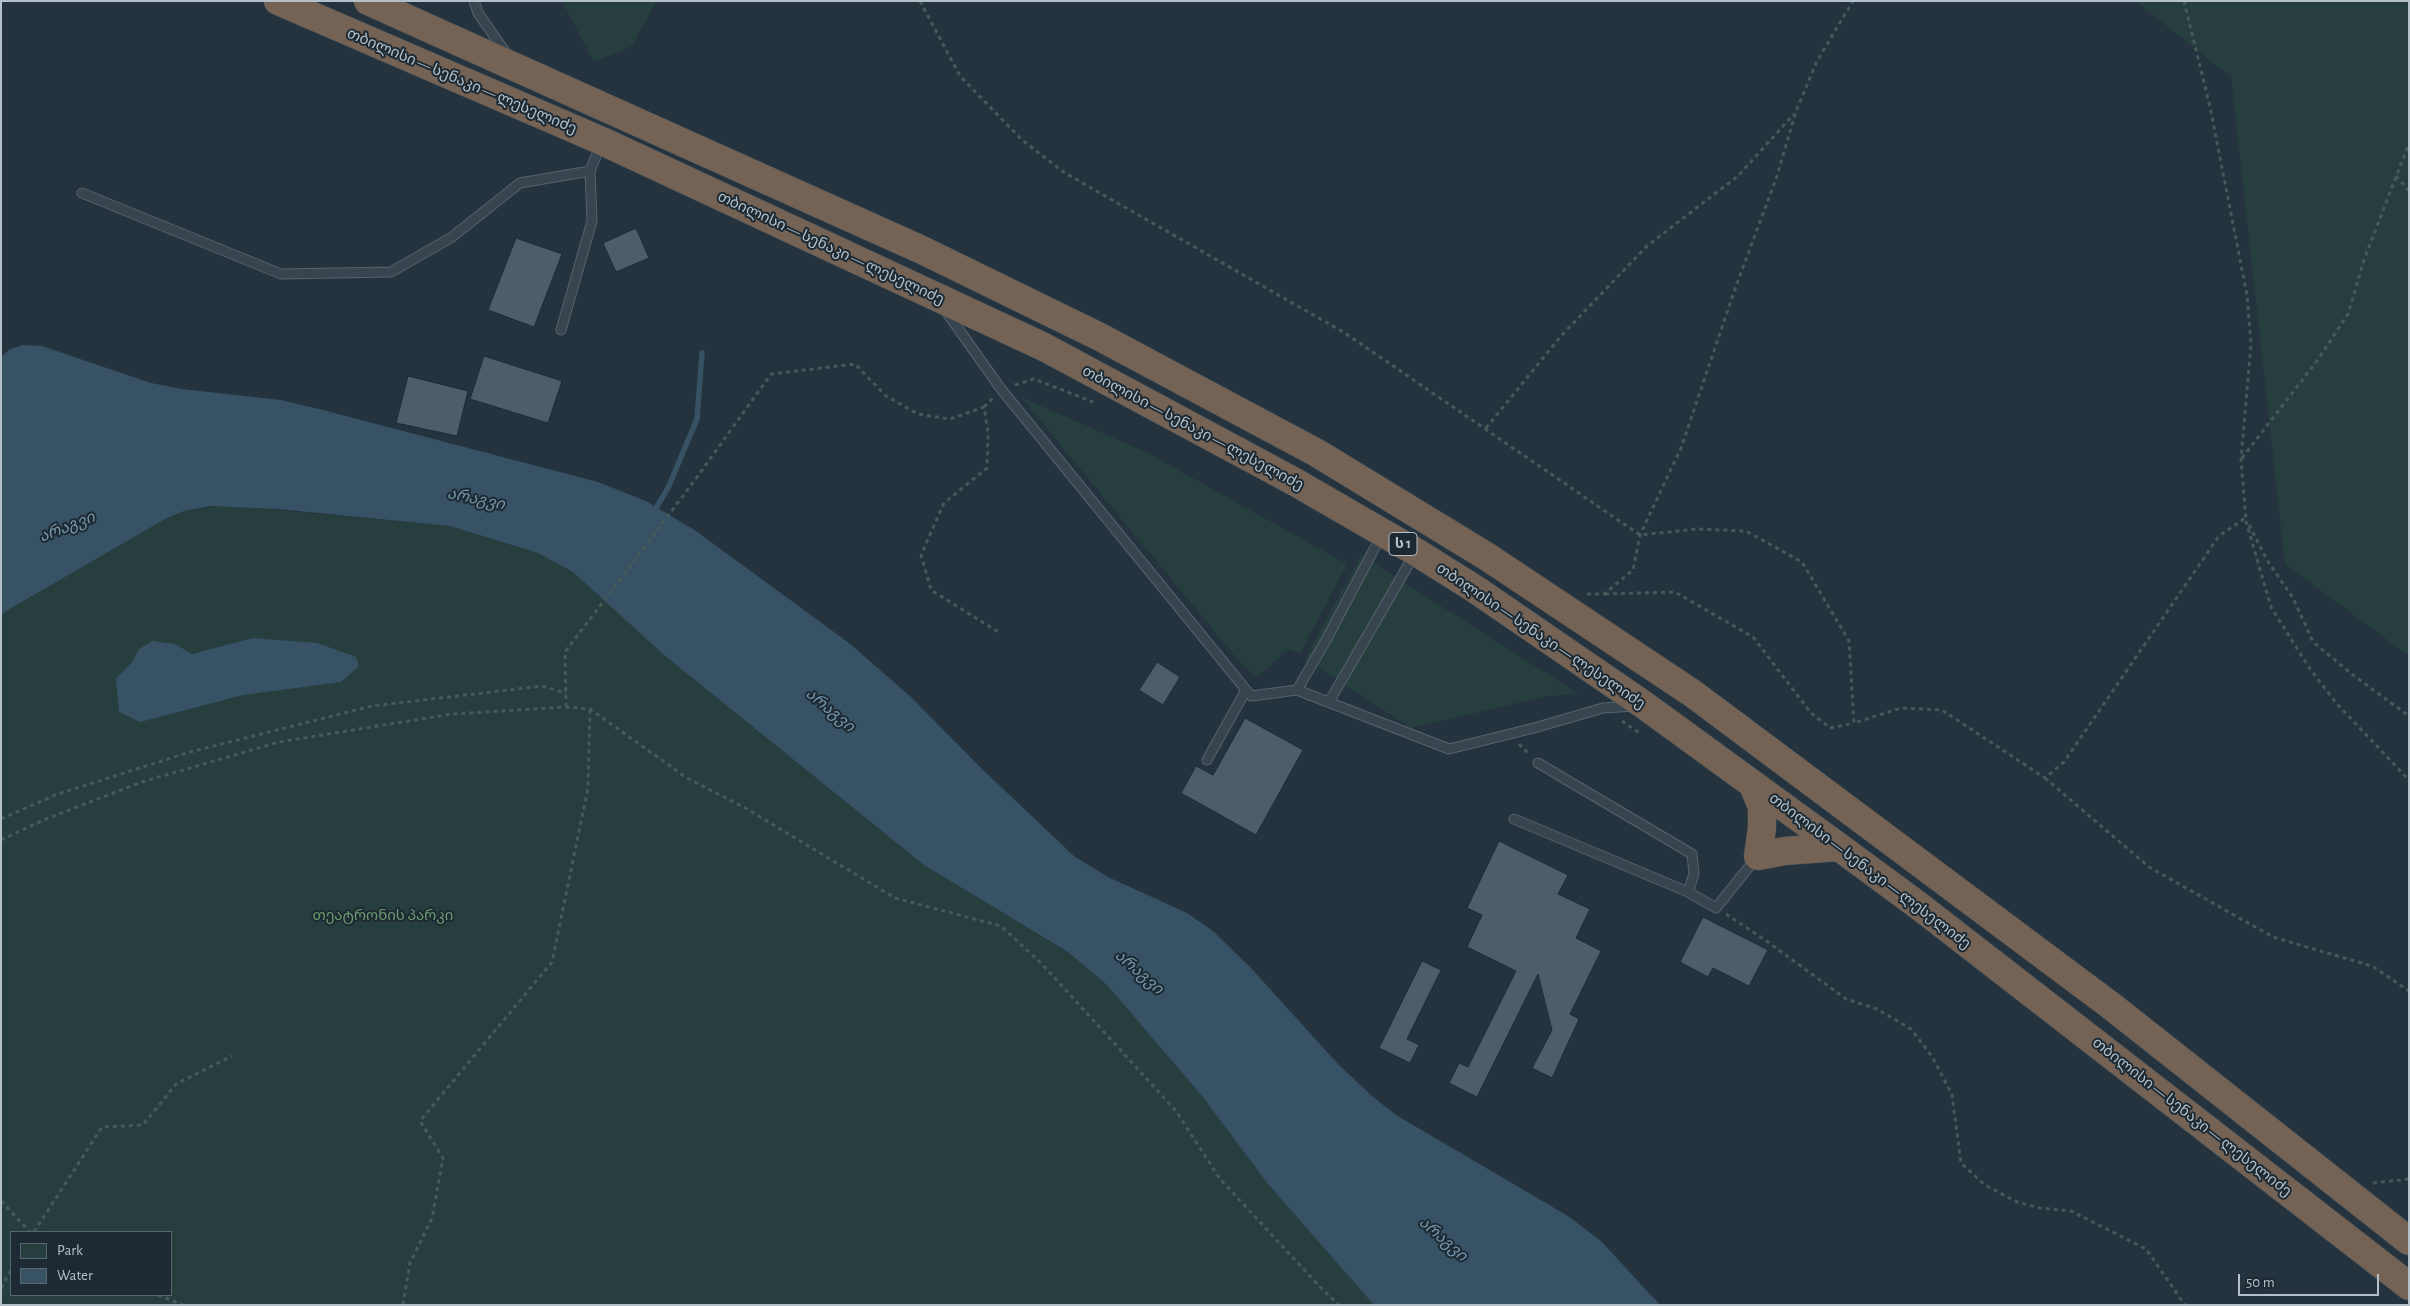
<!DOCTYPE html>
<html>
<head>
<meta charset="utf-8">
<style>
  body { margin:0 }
  #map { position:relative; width:2410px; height:1306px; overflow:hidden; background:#24333e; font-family:"Alegreya Sans",sans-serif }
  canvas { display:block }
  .frame { position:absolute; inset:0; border:2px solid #b4c0c9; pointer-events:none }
  .legend { position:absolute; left:10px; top:1231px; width:162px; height:65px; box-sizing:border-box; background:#1d2a33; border:1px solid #59666f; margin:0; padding:6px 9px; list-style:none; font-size:15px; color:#b4c0c9 }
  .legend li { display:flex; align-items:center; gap:10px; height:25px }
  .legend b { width:25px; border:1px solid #59666f }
  .scale { position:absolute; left:2238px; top:1274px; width:141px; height:22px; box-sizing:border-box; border:2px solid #b4c0c9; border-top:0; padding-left:6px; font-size:15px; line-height:18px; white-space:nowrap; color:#b4c0c9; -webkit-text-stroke:4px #1d2a33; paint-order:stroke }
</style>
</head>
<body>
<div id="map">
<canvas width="2410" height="1306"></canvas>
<div class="frame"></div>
<ul class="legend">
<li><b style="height:14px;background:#263f3e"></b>Park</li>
<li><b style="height:14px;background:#375265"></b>Water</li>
</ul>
<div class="scale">50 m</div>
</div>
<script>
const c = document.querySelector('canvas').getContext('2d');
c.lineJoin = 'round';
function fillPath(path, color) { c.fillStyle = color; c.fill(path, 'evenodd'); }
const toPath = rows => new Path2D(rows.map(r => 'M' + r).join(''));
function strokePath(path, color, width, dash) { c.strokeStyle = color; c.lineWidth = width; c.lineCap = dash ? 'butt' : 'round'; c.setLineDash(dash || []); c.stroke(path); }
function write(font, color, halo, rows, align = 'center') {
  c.font = font + ' "Alegreya Sans","Noto Sans Georgian",sans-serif'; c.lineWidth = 4; c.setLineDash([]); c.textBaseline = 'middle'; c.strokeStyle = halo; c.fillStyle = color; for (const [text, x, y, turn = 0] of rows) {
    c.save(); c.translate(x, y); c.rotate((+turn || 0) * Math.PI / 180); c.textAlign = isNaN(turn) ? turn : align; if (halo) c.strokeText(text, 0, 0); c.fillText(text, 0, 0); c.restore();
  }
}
fillPath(toPath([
  [562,1,655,1,655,4,632,46,594,62],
  [2135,1,2409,1,2409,656,2285,564,2231,77],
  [1021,397,1146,452,1347,564,1300,654,1288,649,1258,677,1243,666],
  [225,505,450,526,538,553,573,572,664,655,924,865,1068,952,1107,985,1202,1096,1268,1184,1374,1305,1,1305,1,614,167,518,184,511],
  [11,1232,171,1232,171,1295,11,1295],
  [1361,555,1579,694,1548,696,1411,728,1305,659]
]), '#263f3e');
fillPath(toPath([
  [23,345,42,346,151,383,182,389,281,400,323,410,598,482,646,501,696,531,849,643,911,697,981,768,1074,856,1108,877,1187,913,1213,931,1251,968,1338,1064,1372,1096,1396,1115,1568,1216,1601,1241,1660,1305,1374,1305,1268,1184,1202,1096,1107,985,1068,952,924,865,664,655,573,572,538,553,450,526,277,509,211,506,184,511,167,518,1,614,1,357,10,349],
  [253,638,317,643,356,657,359,666,341,682,243,695,140,722,119,712,116,679,133,661,139,649,152,641,175,644,192,654]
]), '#375265');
strokePath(toPath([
  [653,513,668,488,697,419,702,353]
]), '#375265', 5.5);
const building = toPath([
  [636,228,649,258,616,272,603,243,636,228],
  [516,238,562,254,534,327,488,310,516,238],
  [484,356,562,381,548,423,470,399,484,356],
  [408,376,468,391,457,436,396,423,408,376],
  [1157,662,1180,677,1163,705,1139,690,1157,662],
  [1245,718,1303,750,1256,835,1181,793,1196,766,1213,775,1245,718],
  [1499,841,1568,875,1558,894,1590,909,1576,938,1601,951,1570,1014,1579,1019,1552,1078,1532,1068,1552,1030,1538,974,1477,1097,1449,1083,1459,1063,1468,1067,1516,971,1467,947,1482,915,1467,908,1499,841],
  [1703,917,1768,950,1749,986,1713,968,1708,977,1680,962,1703,917],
  [1422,961,1441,970,1407,1039,1419,1045,1410,1063,1379,1048,1422,961]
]);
fillPath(building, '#4d5e69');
strokePath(building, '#1f2c35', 1);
const lane = toPath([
  [474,1,478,13,508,56],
  [82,193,281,274,391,272,452,237,520,183,590,171],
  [945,310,1001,389,1251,696,1297,690,1449,749,1534,728,1603,708,1634,706],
  [561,330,592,221,590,171,601,144],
  [1297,690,1325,642,1381,536],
  [1329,702,1414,555],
  [1207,760,1246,690],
  [1538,763,1692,854,1694,874,1688,892],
  [1514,819,1688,892,1716,908,1756,858]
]);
const highway = toPath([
  [278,1,602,141,1044,347,1295,482,1416,552,1475,589,1644,705,1839,847,1919,906,2409,1286],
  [368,1,922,250,1100,337,1317,453,1486,556,1692,693,2110,1005,2409,1241],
  [1753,785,1762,807,1762,828,1758,856,1785,851,1839,847]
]);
strokePath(lane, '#56636c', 11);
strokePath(highway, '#435059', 29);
strokePath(toPath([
  [920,1,960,76,1022,140,1065,173,1345,333,1640,535,1697,529,1746,531,1802,562,1849,641,1854,723,1901,708,1942,710,2045,778,2064,762,2219,536,2245,518,2271,607,2310,669,2337,704,2409,780],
  [2184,1,2210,107,2247,295,2251,344,2241,459,2246,520],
  [2396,176,2409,191],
  [1015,385,1034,379,1093,402],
  [984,407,993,398],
  [1486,428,1561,336,1647,246,1738,176,1794,114],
  [2242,458,2317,361,2348,314,2364,260,2409,143],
  [2249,525,2267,560,2293,598,2313,642,2353,675,2409,716],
  [1587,594,1604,594,1633,570,1640,535,1681,448,1736,286,1776,179,1796,111,1817,61,1853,1],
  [1605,594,1675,592,1753,637,1811,713,1830,728,1854,723],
  [566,707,565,652,692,484,771,374,855,364,886,396,918,414,950,419,984,407,988,432,987,468,944,503,921,555,931,590,1000,633],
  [1622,721,1641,734],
  [1519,744,1529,754],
  [2045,778,2149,867,2273,937,2372,966,2409,991],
  [1,819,55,795,190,752,372,706,542,686,566,693],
  [1,840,46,819,142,782,279,742,452,714,566,707,590,709,687,778,747,809,895,898,1001,926,1042,964,1176,1111,1220,1179,1322,1289,1339,1305],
  [1726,914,1765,940,1846,999,1877,1009,1911,1029,1933,1058,1952,1095,1961,1163,1985,1185,2017,1202,2040,1208,2071,1211,2146,1249,2185,1305],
  [2373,1183,2409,1179],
  [1,1201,30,1232],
  [34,1232,102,1127,143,1125,176,1084,232,1056],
  [1,1288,11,1270],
  [158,1295,183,1305],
  [403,1305,410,1263,432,1218,443,1158,420,1121,552,962,588,788,590,709]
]), '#445b5a', 3, [4, 4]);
strokePath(lane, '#38454e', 9);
strokePath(highway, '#746355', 28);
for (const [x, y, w] of [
  [1403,544,28]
]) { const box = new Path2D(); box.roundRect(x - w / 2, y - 11.5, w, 23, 4); c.fillStyle = '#1d2a33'; c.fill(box); strokePath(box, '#b4c0c9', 1); }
write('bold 14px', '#b4c0c9', null, [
  ["ს 1",1403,544]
]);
write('15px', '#b4c0c9', '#1d2a33', [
  ["თბილისი — სენაკი — ლესელიძე",462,81,23],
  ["თბილისი — სენაკი — ლესელიძე",831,248,25],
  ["თბილისი — სენაკი — ლესელიძე",1193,428,28],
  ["თბილისი — სენაკი — ლესელიძე",1541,636,34],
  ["თბილისი — სენაკი — ლესელიძე",1870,871,37],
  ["თბილისი — სენაკი — ლესელიძე",2192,1117,38]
]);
write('15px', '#6a9a6d', '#1d2a33', [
  ["თეატრონის პარკი",383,915]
]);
write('italic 16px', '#7396ac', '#1d2a33', [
  ["არაგვი",476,499,12],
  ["არაგვი",67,527,-21],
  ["არაგვი",830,710,40],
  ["არაგვი",1139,972,41],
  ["არაგვი",1443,1239,41]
]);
</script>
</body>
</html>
